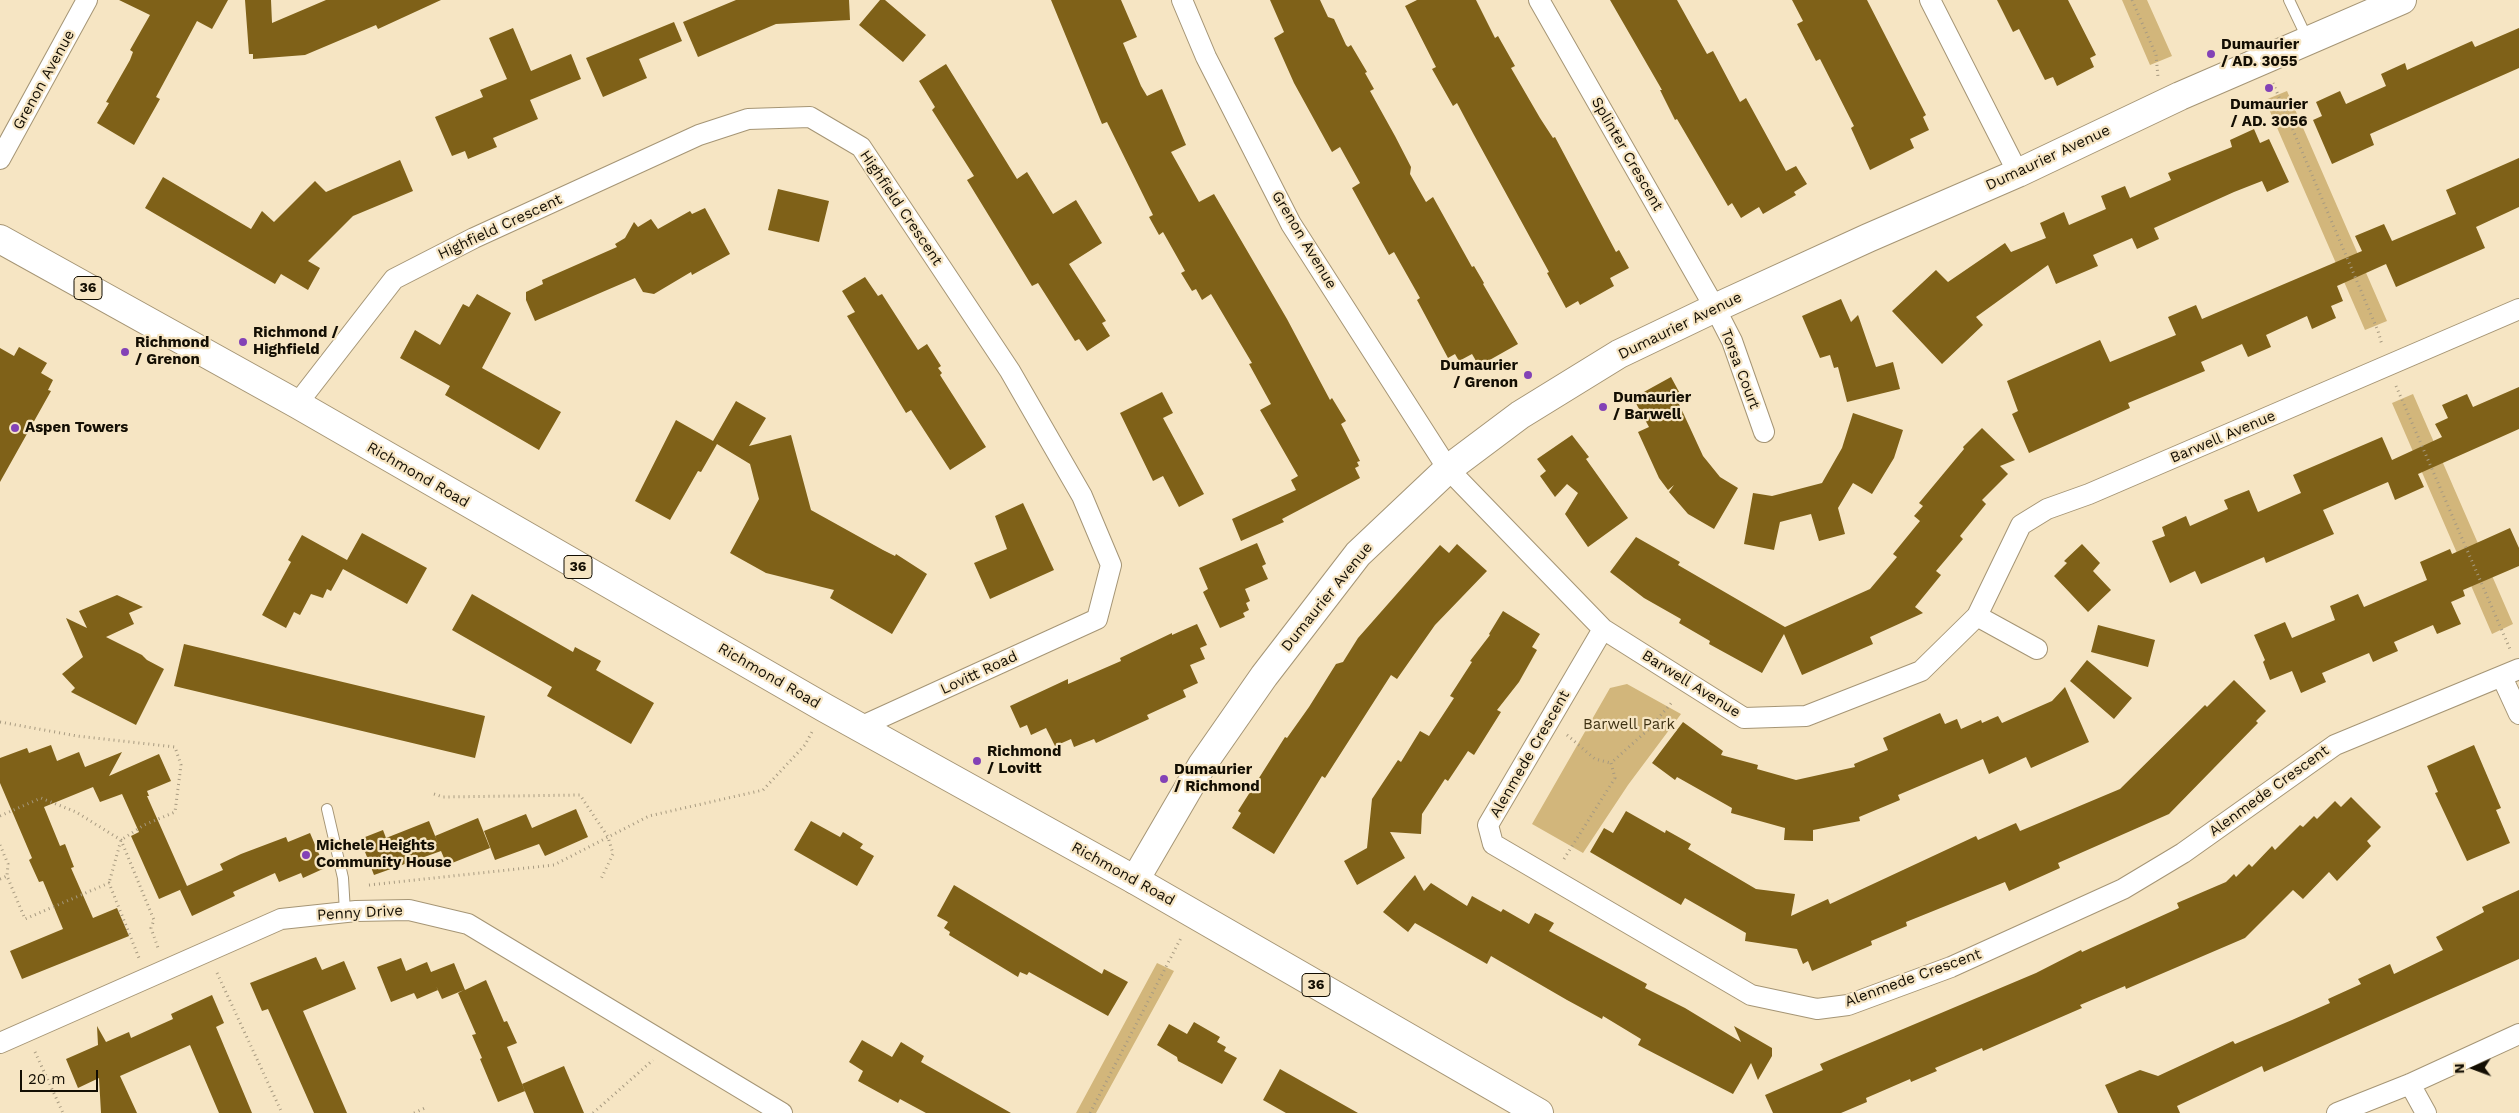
<!DOCTYPE html>
<html>
<head>
<meta charset="utf-8">
<style>
  body { margin:0 }
  #map { position:relative; width:2519px; height:1113px; overflow:hidden; background:#f6e5c3; font-family:"Work Sans",sans-serif }
  canvas { display:block }
  .north { position:absolute; left:2449px; top:1043px; width:50px; height:50px; -webkit-text-stroke:4px #f6e5c3; paint-order:stroke; rotate:268deg; font-size:14px; font-weight:700; line-height:20px; text-align:center; color:#130e03 }
  .north::after { content:''; display:block; margin:auto; width:18px; height:22px; background:#130e03; clip-path:polygon(50% 0,100% 100%,50% 72%,0 100%) }
  .scale { position:absolute; left:20px; top:1070px; width:78px; height:22px; box-sizing:border-box; border:2px solid #130e03; border-top:0; padding-left:6px; font-size:15px; line-height:18px; white-space:nowrap; color:#130e03; -webkit-text-stroke:4px #f6e5c3; paint-order:stroke }
</style>
</head>
<body>
<div id="map">
<canvas width="2519" height="1113"></canvas>
<div class="north">N</div>
<div class="scale">20 m</div>
</div>
<script>
const c = document.querySelector('canvas').getContext('2d');
c.lineJoin = 'round';
function fillPath(path, color) { c.fillStyle = color; c.fill(path, 'evenodd'); }
const toPath = rows => new Path2D(rows.map(r => 'M' + r).join(''));
function strokePath(path, color, width, dash) { c.strokeStyle = color; c.lineWidth = width; c.lineCap = dash ? 'butt' : 'round'; c.setLineDash(dash || []); c.stroke(path); }
function write(font, color, halo, rows, align = 'center') {
  c.font = font + ' "Work Sans",sans-serif'; c.lineWidth = 4.5; c.setLineDash([]); c.textBaseline = 'middle'; c.strokeStyle = halo; c.fillStyle = color; for (const [text, x, y, turn = 0] of rows) {
    c.save(); c.translate(x, y); c.rotate((+turn || 0) * Math.PI / 180); c.textAlign = isNaN(turn) ? turn : align; if (halo) c.strokeText(text, 0, 0); c.fillText(text, 0, 0); c.restore();
  }
}
fillPath(toPath([
  [2122,0,2147,0,2172,56,2150,65],
  [2287,91,2387,321,2365,330,2265,100],
  [2413,394,2513,624,2492,634,2392,403],
  [1627,684,1681,714,1628,785,1583,853,1532,824,1610,688],
  [1157,963,1174,971,1096,1113,1076,1113]
]), '#d2b67b');
fillPath(toPath([
  [119,0,228,0,212,29,197,21,156,97,160,99,134,145,97,123,109,103,106,102,130,60,133,52,130,50,150,15],
  [245,0,271,0,272,23,326,0,441,0,378,29,376,25,305,55,253,59,253,54,249,54],
  [736,0,849,0,850,20,776,24,698,57,683,22],
  [880,0,885,0,926,35,903,62,859,25],
  [1051,0,1121,0,1137,37,1123,43,1141,86,1147,96,1162,89,1186,145,1171,152,1199,202,1214,194,1287,319,1330,400,1332,398,1346,421,1341,424,1360,461,1357,462,1359,466,1355,468,1360,478,1282,519,1284,522,1241,541,1232,519,1296,490,1291,480,1298,476,1260,410,1271,404,1249,364,1252,363,1211,294,1202,300,1196,289,1192,291,1181,273,1185,271,1163,232,1159,235,1149,217,1153,215,1107,122,1102,124],
  [1270,0,1320,0,1328,17,1334,19,1346,45,1348,47,1351,45,1367,72,1365,73,1374,89,1370,91,1395,136,1411,167,1410,174,1426,202,1433,197,1472,267,1474,266,1484,283,1483,284,1518,344,1479,366,1472,354,1459,361,1455,354,1448,358,1417,300,1420,298,1394,252,1389,255,1352,188,1360,183,1340,147,1332,152,1294,83,1274,38,1284,32],
  [1417,0,1476,0,1495,38,1498,36,1515,66,1511,68,1540,118,1553,138,1555,137,1616,252,1619,250,1629,268,1610,278,1614,286,1580,305,1578,301,1566,308,1547,273,1549,272,1474,135,1457,103,1453,106,1432,69,1436,67,1405,6],
  [1610,0,1677,0,1707,54,1713,51,1740,102,1746,98,1786,171,1796,166,1807,184,1794,192,1796,195,1763,214,1759,207,1741,218,1732,203,1728,206,1677,119,1675,120,1660,90,1662,90],
  [1792,0,1867,0,1926,115,1923,117,1929,130,1910,139,1914,148,1870,170,1851,128,1854,126,1820,59,1816,61,1797,24,1803,21],
  [1997,0,2068,0,2096,55,2090,58,2094,67,2057,86,2053,77,2045,80,2019,29,2013,32],
  [674,22,682,41,639,59,647,78,603,97,586,58],
  [513,28,531,71,571,54,581,79,530,100,538,119,493,138,497,147,468,159,465,151,452,156,435,117,483,97,480,90,507,79,489,38],
  [2519,28,2519,68,2370,134,2374,145,2332,164,2313,120,2322,116,2316,102,2340,91,2346,104,2386,86,2381,74,2405,63,2407,70,2472,41,2475,47],
  [946,64,1017,179,1027,172,1053,214,1076,200,1102,243,1069,264,1106,321,1102,323,1110,336,1087,351,1079,339,1075,341,1038,283,1032,286,967,180,974,176,932,110,935,107,919,81],
  [2254,129,2260,143,2269,139,2289,182,2267,192,2262,181,2234,192,2154,228,2159,239,2137,249,2132,238,2093,255,2098,266,2056,284,2048,265,1976,317,1983,325,1942,364,1892,311,1936,270,1948,282,2005,243,2011,252,2046,238,2040,223,2064,212,2069,225,2106,209,2101,196,2125,186,2130,198,2171,180,2168,173,2232,147,2230,140],
  [2519,158,2519,207,2476,227,2485,248,2396,287,2386,264,2337,286,2343,301,2331,306,2336,318,2312,329,2307,316,2266,335,2271,347,2248,357,2242,344,2201,362,2205,371,2128,403,2130,408,2029,453,2012,414,2018,411,2007,381,2100,340,2110,362,2176,335,2168,317,2196,305,2202,319,2263,293,2362,251,2355,236,2384,224,2392,241,2456,214,2446,190],
  [400,160,413,191,353,216,308,261,320,268,308,290,281,274,275,284,145,208,163,177,251,229,262,211,274,222,315,181,326,192],
  [778,189,829,201,819,242,768,230],
  [705,208,730,254,692,275,691,272,654,294,643,292,635,278,535,321,526,300,526,292,543,284,542,280,617,247,615,244,625,238,634,222,638,227,651,219,658,229,690,211,692,214],
  [865,277,878,296,882,294,918,350,927,344,941,366,938,368,942,373,940,375,986,447,950,470,911,410,906,413,847,316,855,312,842,291],
  [477,294,511,313,482,368,561,412,539,450,445,395,450,386,400,358,415,330,440,345,463,304,469,307],
  [1841,299,1851,322,1858,315,1876,367,1893,362,1900,389,1847,402,1838,367,1834,368,1830,355,1820,358,1802,316],
  [19,347,47,363,41,373,53,380,48,390,51,391,0,482,0,348,14,356],
  [1671,377,1684,401,1679,404,1703,456,1720,477,1738,488,1714,529,1688,514,1669,492,1674,485,1668,490,1659,478,1638,432,1649,427,1633,398],
  [2519,387,2519,429,2418,474,2424,487,2395,500,2388,482,2323,510,2334,534,2266,563,2264,557,2201,584,2195,571,2170,583,2152,541,2165,536,2162,527,2186,516,2190,526,2228,509,2224,500,2249,490,2258,512,2301,493,2293,475,2382,437,2392,460,2442,437,2435,424,2448,418,2442,405,2467,394,2473,407],
  [1162,392,1173,413,1163,418,1204,494,1179,507,1163,476,1153,481,1120,413],
  [736,401,766,418,749,446,791,435,811,510,883,550,895,556,896,554,927,574,892,634,830,598,834,590,766,573,730,553,759,499,750,464,717,444,701,472,698,471,670,520,635,501,676,420,713,441],
  [1853,413,1903,430,1894,458,1872,494,1853,483,1838,508,1845,534,1819,541,1811,514,1780,522,1774,550,1744,544,1753,493,1772,496,1822,483,1842,448],
  [1982,428,2015,460,2000,466,2008,474,1982,500,1986,504,1960,536,1963,539,1936,571,1941,575,1915,607,1923,613,1870,637,1873,644,1802,675,1784,634,1762,673,1709,644,1710,641,1679,623,1681,619,1644,598,1610,572,1636,537,1680,562,1678,565,1785,627,1870,589,1897,557,1893,554,1920,521,1914,516,1923,506,1919,503,1964,449,1963,447],
  [1572,435,1589,457,1586,459,1628,518,1588,547,1565,514,1578,493,1567,484,1555,497,1540,476,1546,471,1537,459],
  [1023,503,1054,570,990,599,974,563,1007,549,995,516],
  [2510,528,2519,548,2519,566,2463,590,2465,596,2451,602,2461,624,2437,634,2433,625,2394,642,2398,651,2384,657,2373,662,2369,653,2322,673,2326,682,2301,693,2292,671,2270,680,2263,662,2265,660,2254,635,2285,622,2292,638,2335,620,2330,606,2358,594,2364,607,2427,580,2420,562,2450,549,2452,554],
  [362,533,427,568,407,604,343,569,331,591,327,589,323,598,311,594,300,615,294,612,286,628,262,615,291,562,288,560,302,535,347,560],
  [1257,543,1266,564,1262,566,1268,579,1245,589,1250,601,1246,603,1249,610,1243,613,1245,617,1220,628,1203,592,1208,589,1199,568],
  [1457,544,1487,571,1435,625,1397,679,1391,675,1325,778,1322,776,1274,854,1232,828,1241,813,1238,811,1285,737,1287,738,1309,707,1336,664,1343,662,1358,638,1440,545,1449,553],
  [2082,544,2100,563,2093,571,2111,590,2088,612,2054,576,2067,563,2064,561],
  [472,594,573,652,575,647,601,661,596,670,654,703,631,744,547,696,552,687,452,630],
  [117,595,143,607,129,613,134,624,106,637,142,655,147,660,164,669,136,725,71,692,75,688,62,674,83,657,66,618,87,628,79,611],
  [1503,611,1540,634,1532,647,1537,650,1519,682,1497,710,1501,712,1474,755,1468,751,1448,781,1445,779,1422,814,1421,834,1390,832,1405,858,1357,885,1344,861,1367,848,1372,799,1398,760,1401,762,1420,731,1429,736,1454,698,1450,696,1472,662,1470,661,1490,635,1489,634],
  [1197,624,1207,645,1200,648,1205,659,1190,665,1198,683,1183,690,1186,697,1147,715,1149,719,1096,743,1094,739,1074,747,1071,739,1055,746,1046,728,1031,735,1027,725,1020,728,1010,706,1068,679,1068,684,1121,661,1120,658,1172,633,1172,635],
  [2098,625,2155,640,2148,667,2091,652],
  [184,644,485,716,475,758,174,686],
  [2087,660,2132,698,2114,719,2070,681],
  [2234,680,2266,711,2256,721,2258,723,2169,814,2058,863,2060,868,2009,891,2005,882,1906,922,1907,926,1871,941,1872,945,1812,971,1808,961,1803,964,1797,949,1745,941,1746,933,1685,898,1681,905,1590,852,1604,828,1613,833,1626,811,1665,833,1666,830,1691,844,1688,849,1756,889,1795,894,1791,916,1828,899,1830,904,1976,836,1978,840,2016,823,2020,831,2120,789,2205,705,2207,707],
  [2065,687,2089,742,2031,768,2026,757,1989,774,1983,759,1898,795,1900,800,1859,817,1860,821,1813,830,1813,841,1784,840,1785,828,1731,813,1732,808,1677,777,1675,780,1652,763,1683,722,1723,751,1721,755,1758,765,1757,769,1796,780,1855,767,1854,764,1888,750,1883,738,1940,713,1945,724,1957,719,1961,729,1981,720,1982,723,1998,716,2002,723,2052,701],
  [51,745,57,761,79,752,85,767,122,752,109,776,159,754,171,781,147,791,149,796,147,796,187,886,223,870,220,864,241,854,286,837,288,842,310,833,325,868,303,878,301,873,279,882,275,873,233,892,235,896,192,916,180,890,182,889,159,899,131,836,139,832,122,794,100,802,93,787,44,807,60,846,65,844,74,867,71,868,93,918,117,908,129,936,22,979,10,951,63,929,43,881,39,882,29,860,32,858,0,783,0,758,27,748,29,753],
  [2474,745,2501,808,2496,810,2510,843,2467,861,2435,793,2438,792,2427,766],
  [2351,797,2381,827,2367,841,2371,846,2337,881,2329,872,2303,899,2293,890,2245,938,2126,989,2125,986,2080,1005,2082,1008,1983,1051,1982,1048,1935,1068,1937,1071,1911,1082,1910,1079,1866,1098,1867,1102,1841,1113,1773,1113,1765,1095,1823,1070,1820,1064,2036,973,2081,950,2082,952,2179,908,2177,903,2226,882,2234,874,2236,877,2249,864,2252,867,2272,846,2275,850,2300,825,2303,827,2314,816,2317,819,2335,801,2341,807],
  [576,809,588,837,545,856,539,844,495,860,484,831,526,814,532,828],
  [478,818,490,848,447,865,441,851,374,875,360,839,383,830,386,838,429,821,438,843,435,836],
  [811,821,840,837,843,832,863,844,860,848,874,856,857,886,794,850],
  [1415,875,1424,891,1431,883,1467,906,1472,896,1501,912,1503,909,1529,924,1535,913,1554,923,1549,931,1647,984,1645,988,1685,1008,1741,1042,1734,1026,1772,1048,1772,1056,1758,1080,1751,1063,1733,1094,1638,1045,1641,1039,1603,1016,1602,1019,1567,1000,1491,956,1487,964,1415,923,1408,932,1383,912],
  [954,885,1102,974,1104,969,1128,982,1108,1016,1029,972,1027,975,1020,972,1018,977,949,935,950,932,944,928,948,922,937,916],
  [2519,890,2519,959,2264,1072,2262,1066,2177,1106,2180,1113,2118,1113,2105,1085,2140,1070,2158,1076,2233,1041,2235,1044,2292,1020,2330,1003,2328,999,2361,984,2358,979,2390,964,2394,974,2443,950,2436,937,2484,912,2482,907],
  [316,957,322,970,344,961,356,989,303,1011,347,1113,314,1113,268,1009,262,1011,250,983],
  [401,958,406,971,427,962,431,972,454,963,465,990,486,980,504,1022,507,1021,517,1043,507,1047,525,1091,498,1102,480,1059,482,1058,472,1035,476,1034,458,993,464,990,442,999,436,986,438,990,417,999,414,993,391,1002,377,967],
  [212,995,224,1023,216,1027,252,1113,219,1113,190,1045,120,1076,137,1113,101,1113,99,1078,78,1088,66,1059,98,1045,97,1026,106,1042,129,1032,131,1038,173,1019,171,1014],
  [1194,1022,1220,1037,1217,1042,1226,1047,1224,1051,1237,1058,1222,1084,1178,1061,1177,1057,1157,1045,1169,1024,1187,1034],
  [862,1040,892,1057,901,1042,924,1056,921,1062,1011,1113,926,1113,900,1099,898,1103,858,1081,863,1071,849,1062],
  [564,1066,584,1113,534,1113,522,1084],
  [1280,1069,1358,1113,1286,1113,1263,1100]
]), '#7f6118');
const lane = toPath([
  [2289,0,2308,40],
  [327,809,343,878,345,912]
]);
const street = toPath([
  [1182,0,1206,57,1291,224,1448,469,1603,629,1744,718,1806,716,1921,671,1977,616,2021,525,2047,509,2089,494,2519,309],
  [1539,0,1715,308,1732,341,1764,432],
  [1930,0,2018,173],
  [0,159,87,0],
  [297,404,394,279,474,238,699,135,748,119,810,117,861,147,1010,371,1082,496,1111,565,1097,619,860,727],
  [1977,616,2037,649],
  [1603,629,1488,825,1493,844,1751,995,1817,1009,1848,1005,1951,967,2123,889,2183,853,2335,745,2519,669],
  [2502,677,2519,714],
  [0,1043,281,919,356,911,409,910,468,924,782,1113],
  [2410,1084,2426,1113],
  [2337,1113,2410,1084,2519,1034]
]);
const secondary = toPath([
  [1135,880,1202,765,1264,676,1358,554,1448,469,1520,415,1619,354,1715,308,1868,238,2018,173,2180,96,2402,0]
]);
const primary = toPath([
  [0,239,297,404,825,708,1135,880,1539,1113]
]);
strokePath(lane, '#a59575', 12);
strokePath(street, '#a59575', 22);
strokePath(secondary, '#a59575', 30);
strokePath(primary, '#a59575', 30);
strokePath(toPath([
  [2132,0,2156,55,2158,77],
  [2273,83,2378,331,2382,345],
  [2396,386,2510,649],
  [0,722,77,736,175,747,181,765,175,812,144,825,121,840,109,883],
  [1567,735,1595,759,1611,763],
  [434,794,443,797,580,795,608,837,613,854,601,879],
  [0,816,41,798,76,812,121,840,154,920,151,928,158,948],
  [0,845,8,864,7,876,25,919,109,883,139,958],
  [1564,859,1615,778,1611,763,1649,729,1673,701],
  [0,879,7,876],
  [369,885,554,865,649,816,763,790,805,745,813,730],
  [217,973,282,1113],
  [35,1052,63,1113],
  [414,1113,425,1108],
  [593,1113,653,1060],
  [1090,1113,1182,936]
]), '#a79a80', 3, [1, 4]);
strokePath(lane, '#fff', 10);
strokePath(street, '#fff', 20);
strokePath(secondary, '#fff', 28);
strokePath(primary, '#fff', 28);
for (const [x, y, r, color] of [
  [2211,54,5,"#8342b6"],
  [2269,88,5,"#8342b6"],
  [243,342,5,"#8342b6"],
  [125,352,5,"#8342b6"],
  [1528,375,5,"#8342b6"],
  [1603,407,5,"#8342b6"],
  [15,428,5,"#8342b6"],
  [977,761,5,"#8342b6"],
  [1164,779,5,"#8342b6"],
  [306,855,5,"#8342b6"]
]) { const dot = new Path2D(); dot.arc(x, y, r, 0, 2 * Math.PI); c.fillStyle = color; c.fill(dot); strokePath(dot, '#f6e5c3', 2); }
for (const [x, y, w] of [
  [88,288,28],
  [578,567,28],
  [1316,985,28]
]) { const box = new Path2D(); box.roundRect(x - w / 2, y - 11.5, w, 23, 4); c.fillStyle = '#f6e5c3'; c.fill(box); strokePath(box, '#130e03', 1); }
write('bold 14px', '#130e03', null, [
  ["36",88,288],
  ["36",578,567],
  ["36",1316,985]
]);
write('bold 15px', '#130e03', '#f6e5c3', [
  ["Dumaurier",2221,45],
  ["/ AD. 3055",2221,62],
  ["Dumaurier",2269,105,"center"],
  ["/ AD. 3056",2269,122,"center"],
  ["Richmond /",253,333],
  ["Highfield",253,350],
  ["Richmond",135,343],
  ["/ Grenon",135,360],
  ["Dumaurier",1518,366,"right"],
  ["/ Grenon",1518,383,"right"],
  ["Dumaurier",1613,398],
  ["/ Barwell",1613,415],
  ["Aspen Towers",25,428],
  ["Richmond",987,752],
  ["/ Lovitt",987,769],
  ["Dumaurier",1174,770],
  ["/ Richmond",1174,787],
  ["Michele Heights",316,846],
  ["Community House",316,863]
], 'left');
write('15px', '#130e03', '#f6e5c3', [
  ["Grenon Avenue",44,80,-61],
  ["Splinter Crescent",1627,154,60],
  ["Dumaurier Avenue",2048,158,-25],
  ["Highfield Crescent",901,208,56],
  ["Highfield Crescent",500,227,-25],
  ["Grenon Avenue",1304,240,59],
  ["Dumaurier Avenue",1680,326,-26],
  ["Torsa Court",1740,369,69],
  ["Barwell Avenue",2223,437,-23],
  ["Richmond Road",418,475,30],
  ["Dumaurier Avenue",1327,597,-51],
  ["Lovitt Road",979,673,-25],
  ["Richmond Road",769,676,30],
  ["Barwell Avenue",1691,684,32],
  ["Alenmede Crescent",1530,754,-60],
  ["Alenmede Crescent",2269,791,-36],
  ["Richmond Road",1123,874,29],
  ["Penny Drive",360,913,-3],
  ["Alenmede Crescent",1913,978,-20]
]);
write('15px', '#3f3213', '#f6e5c3', [
  ["Barwell Park",1629,725]
]);
</script>
</body>
</html>
